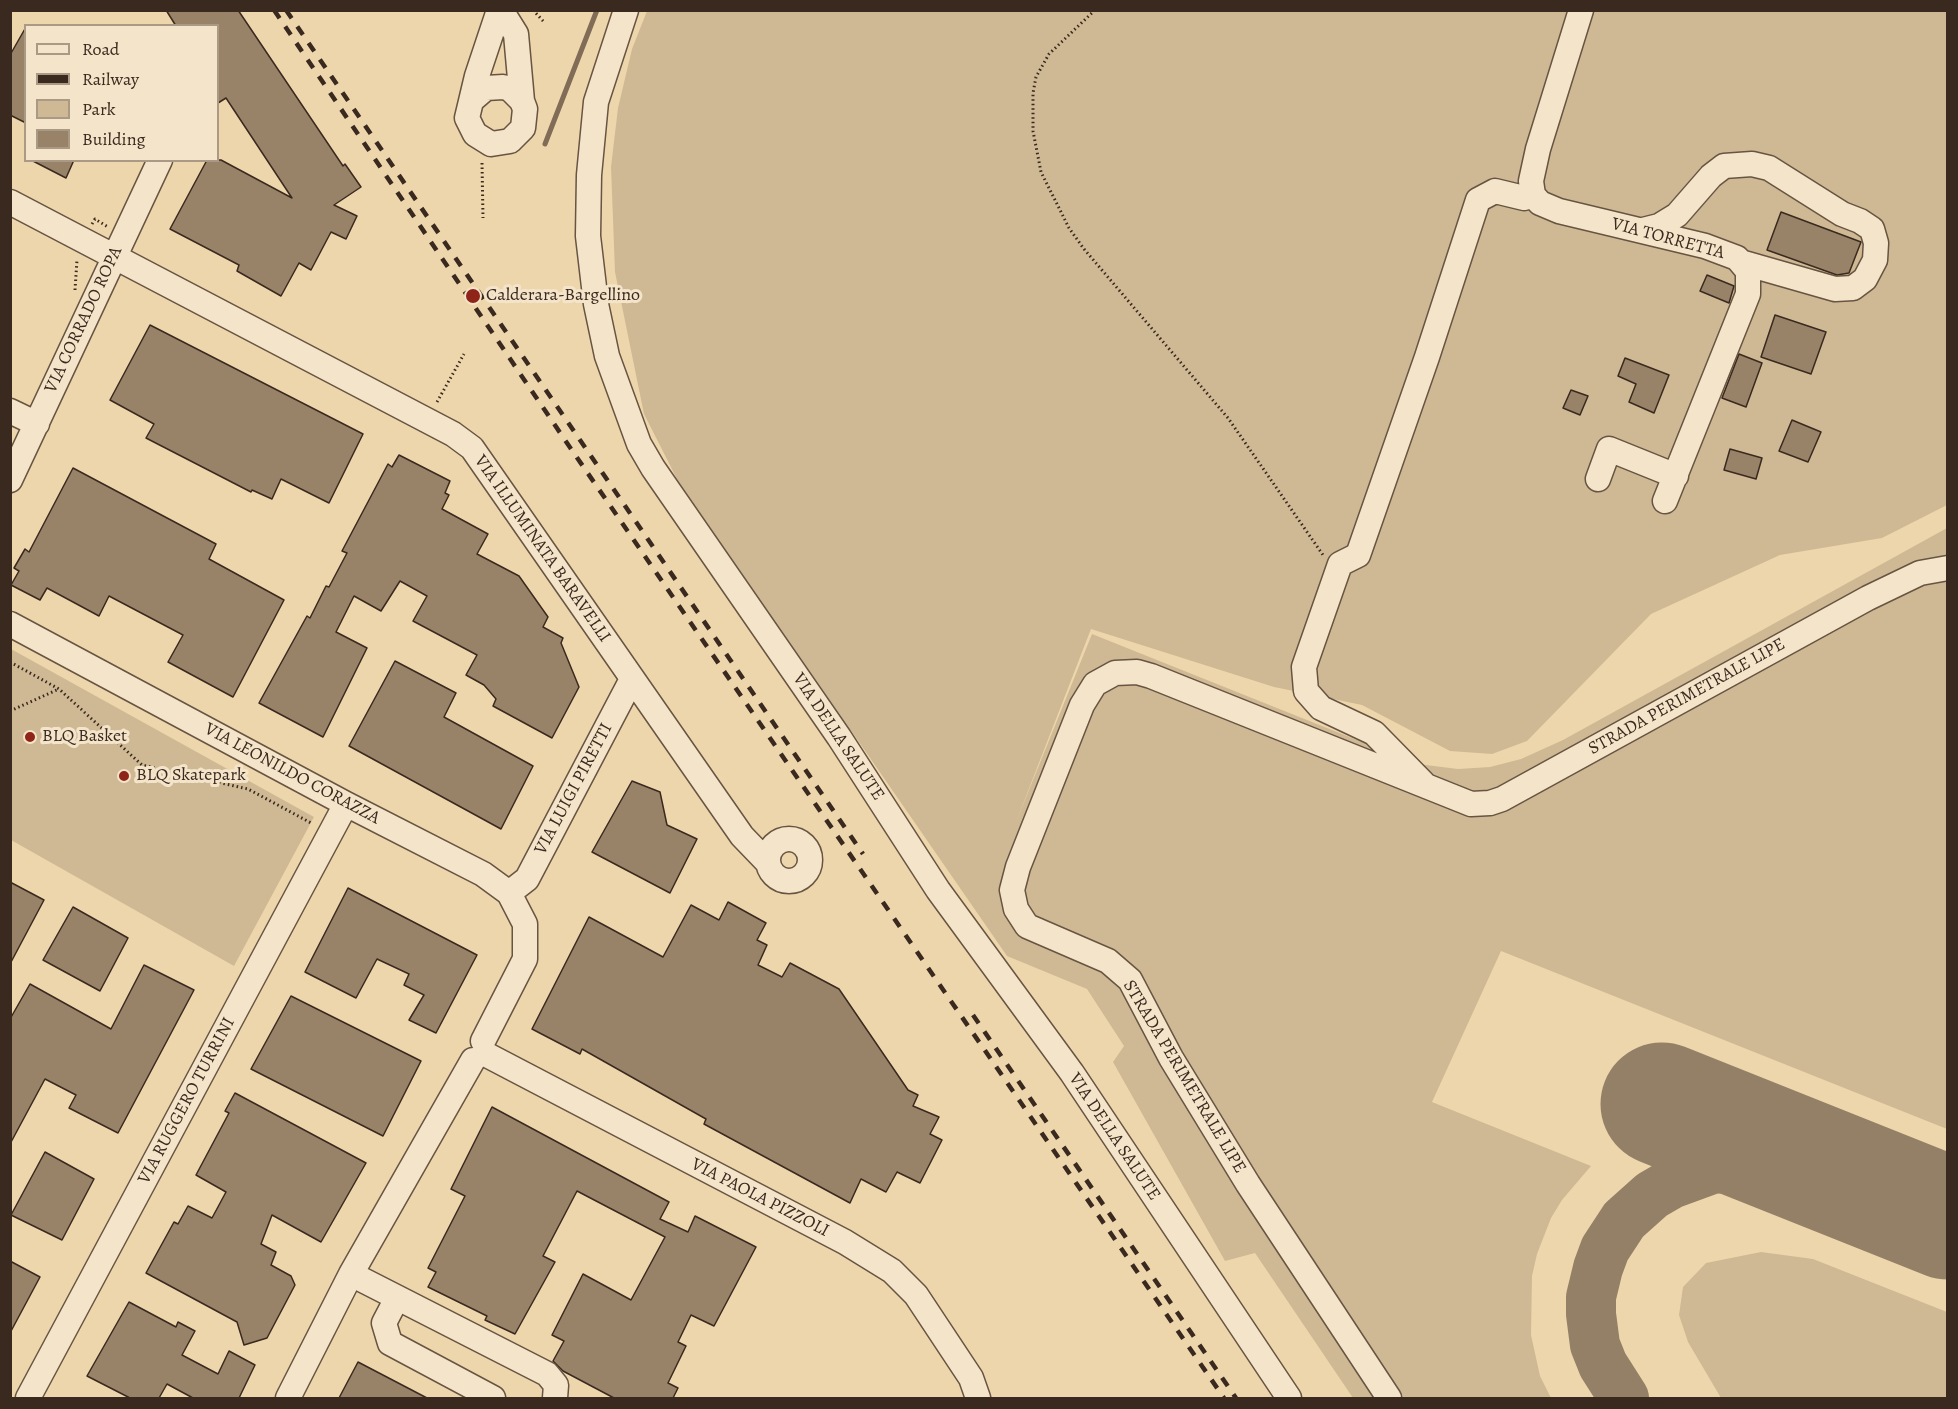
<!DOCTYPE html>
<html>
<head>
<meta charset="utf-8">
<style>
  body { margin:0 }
  #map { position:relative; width:1958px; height:1409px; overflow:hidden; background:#eed6ac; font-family:Alegreya,serif }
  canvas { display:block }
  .frame { position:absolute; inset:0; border:12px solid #3a291f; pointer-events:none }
  .legend { position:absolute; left:24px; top:24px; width:195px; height:138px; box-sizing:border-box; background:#f4e4c9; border:2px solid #aa9985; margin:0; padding:8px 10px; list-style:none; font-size:18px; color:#3a291f }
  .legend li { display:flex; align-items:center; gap:12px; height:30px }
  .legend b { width:30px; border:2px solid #aa9985 }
</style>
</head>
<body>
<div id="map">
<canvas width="1958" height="1409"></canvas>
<div class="frame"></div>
<ul class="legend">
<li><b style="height:8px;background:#f4e4c9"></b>Road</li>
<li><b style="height:8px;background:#3a291f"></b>Railway</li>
<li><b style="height:16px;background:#cfb994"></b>Park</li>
<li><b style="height:16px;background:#988368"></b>Building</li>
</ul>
</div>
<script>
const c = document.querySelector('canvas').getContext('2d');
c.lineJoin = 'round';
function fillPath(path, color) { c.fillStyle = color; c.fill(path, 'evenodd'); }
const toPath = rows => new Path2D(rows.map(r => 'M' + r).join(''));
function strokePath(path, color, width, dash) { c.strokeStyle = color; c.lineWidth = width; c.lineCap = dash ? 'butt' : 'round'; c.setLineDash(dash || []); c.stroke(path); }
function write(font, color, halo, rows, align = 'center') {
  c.font = font + ' Alegreya,serif'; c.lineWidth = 6; c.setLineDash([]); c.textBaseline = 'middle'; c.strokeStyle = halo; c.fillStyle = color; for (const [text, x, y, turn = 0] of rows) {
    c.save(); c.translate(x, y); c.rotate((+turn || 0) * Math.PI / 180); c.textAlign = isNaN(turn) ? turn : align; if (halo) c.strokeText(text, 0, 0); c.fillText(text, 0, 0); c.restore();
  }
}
fillPath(toPath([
  [647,11,1947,11,1947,505,1882,538,1780,555,1651,614,1527,741,1492,754,1450,751,1362,705,1274,687,1091,629,1016,822,1092,634,1367,744,1377,728,1418,764,1458,769,1490,767,1521,759,1563,740,1947,528,1947,1129,1501,951,1432,1102,1591,1166,1562,1200,1551,1218,1537,1254,1532,1276,1531,1335,1540,1376,1551,1398,1353,1398,1255,1253,1225,1261,1113,1062,1124,1046,1087,989,1007,956,677,479,644,414,615,272,611,167,618,108,632,49],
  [11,649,314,817,234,966,11,840],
  [1761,1252,1813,1259,1947,1312,1947,1398,1721,1398,1688,1342,1679,1315,1683,1287,1706,1263]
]), '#cfb994');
strokePath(toPath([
  [545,144,597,10]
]), '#816d57', 5);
strokePath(toPath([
  [1624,1398,1603,1365,1595,1345,1591,1314,1591,1297,1598,1268,1605,1249,1624,1220,1652,1195,1671,1184,1712,1169,1763,1164,1839,1175]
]), '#948066', 50);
strokePath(toPath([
  [1662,1104,1948,1218]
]), '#948066', 123);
const building = toPath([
  [166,10,238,10,343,166,345,164,361,187,334,205,357,216,346,239,331,232,311,270,299,263,281,296,237,271,239,265,170,229,207,160,221,160,292,198,226,98,218,103,218,26,176,26,166,10],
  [26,27,26,123,10,115,10,55,26,27],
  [31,160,74,160,66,178,31,160],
  [1781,212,1861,242,1849,273,1837,275,1767,250,1781,212],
  [1707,275,1734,286,1729,303,1700,291,1707,275],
  [1775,315,1826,332,1811,374,1761,357,1775,315],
  [150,325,363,434,329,503,281,479,272,499,252,490,251,492,146,438,154,424,110,400,150,325],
  [1739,354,1762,363,1746,407,1722,398,1739,354],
  [1625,358,1669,375,1654,413,1629,402,1636,384,1618,376,1625,358],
  [1571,390,1588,396,1580,415,1563,408,1571,390],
  [1792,420,1821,432,1808,462,1779,451,1792,420],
  [1730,449,1762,458,1756,479,1724,470,1730,449],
  [399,455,450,481,445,493,449,495,442,509,488,534,477,554,519,576,548,617,543,627,563,638,561,643,579,687,552,738,493,706,496,699,484,685,466,675,477,655,413,621,427,596,400,581,381,611,354,596,336,632,367,648,323,737,259,703,307,616,310,618,326,586,329,587,347,553,342,551,388,464,392,467,399,455],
  [73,468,216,544,209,559,284,600,233,697,168,662,183,635,109,596,99,616,47,588,40,600,11,585,19,571,14,568,25,549,29,552,73,468],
  [395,661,456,693,444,717,533,766,501,829,349,746,395,661],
  [632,781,660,792,667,825,697,839,670,893,592,852,632,781],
  [10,882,44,900,10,964,10,882],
  [348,888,477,955,436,1033,409,1020,424,995,404,985,409,974,377,959,356,998,305,972,348,888],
  [728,902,766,923,757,940,767,945,758,965,782,977,790,963,839,989,908,1090,918,1095,913,1106,939,1117,930,1134,942,1140,920,1183,897,1172,886,1192,861,1179,850,1203,704,1124,706,1119,582,1049,580,1054,532,1029,589,917,663,957,691,905,719,920,728,902],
  [73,907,128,938,100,991,43,960,73,907],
  [144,965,194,990,118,1133,69,1108,76,1095,45,1079,10,1144,10,1019,30,984,111,1029,144,965],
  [291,996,421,1061,383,1136,251,1069,291,996],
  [235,1093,366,1163,321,1242,272,1215,261,1244,276,1252,271,1265,291,1276,295,1285,267,1338,244,1345,237,1322,146,1273,174,1222,178,1224,188,1206,212,1218,226,1192,196,1175,229,1113,225,1111,235,1093],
  [492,1107,669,1202,660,1219,688,1232,695,1216,756,1247,714,1326,691,1315,678,1342,686,1346,668,1383,678,1388,673,1398,614,1398,563,1371,553,1361,564,1341,552,1335,583,1274,631,1300,665,1237,577,1191,543,1256,555,1262,515,1334,485,1320,487,1316,428,1287,436,1272,428,1268,465,1196,451,1189,492,1107],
  [45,1152,94,1179,62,1240,11,1215,45,1152],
  [10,1261,40,1277,10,1333,10,1261],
  [129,1302,176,1327,178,1322,195,1331,182,1355,218,1374,229,1351,255,1365,239,1398,193,1398,167,1384,159,1398,130,1398,87,1376,129,1302],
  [358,1362,427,1398,339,1398,358,1362]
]);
fillPath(building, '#988368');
strokePath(building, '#3a291f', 1.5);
const minor = toPath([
  [501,10,516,34,522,101],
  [626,10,596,102,589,175,588,236,596,304,607,356,639,444,653,468,839,737,938,890,1072,1073,1289,1398],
  [1581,10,1538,149,1531,181,1533,195,1540,203,1559,211,1705,246,1737,258,1748,271,1748,294,1665,501],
  [472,100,486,88,503,87,510,89,522,101,525,109,523,128,510,141,491,144,475,134,467,118,477,76,499,10],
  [10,202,453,434,472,448,742,836,767,862],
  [1643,230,1659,226,1677,215,1711,176,1724,166,1752,164,1769,168,1842,214,1860,221,1872,229,1876,243,1875,260,1865,279,1853,288,1835,289,1744,263],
  [10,411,37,424],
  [1598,479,1609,449,1676,476],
  [10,480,160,160],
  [10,624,346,804,483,874,509,893,525,924,525,959,483,1041],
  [1426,786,1471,804,1490,803,1502,799,1868,598,1920,573,1948,568],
  '768 860a21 21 0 1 1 42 0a21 21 0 1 1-42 0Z',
  [509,893,527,879,632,679],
  [489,1056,845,1242,892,1271,916,1295,971,1378,978,1398],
  [351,1274,547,1374,556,1385,555,1398],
  [397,1298,384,1323,390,1343,493,1398],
  [28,1398,346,804],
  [288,1398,351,1274,473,1060],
  [1389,1398,1248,1184,1171,1058,1130,980,1108,961,1027,926,1016,909,1012,890,1018,867,1082,705,1095,684,1115,673,1137,672,1151,676,1426,786,1374,733,1321,708,1306,691,1304,667,1340,564,1358,555,1427,357,1478,200,1495,191,1524,198,1533,195]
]);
strokePath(minor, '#675442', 27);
strokePath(toPath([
  [533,10,544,22],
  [1095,10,1049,54,1036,77,1033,93,1033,131,1041,172,1069,228,1084,249,1228,418,1323,555],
  [482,163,483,218],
  [92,224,95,219,108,227],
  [75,290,77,260],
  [437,402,464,354],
  [10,662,59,689,142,765,248,789,313,824],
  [10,711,59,689]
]), '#3a291f', 3, [1.5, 3]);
strokePath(minor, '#f4e4c9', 24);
strokePath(toPath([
  [274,10,567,443,1224,1398],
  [286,10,863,854],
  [973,1015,1236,1398]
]), '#3a291f', 4.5, [10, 10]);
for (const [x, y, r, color] of [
  [473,296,8,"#8f2418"],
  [30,737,6,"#8f2418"],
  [124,776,6,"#8f2418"]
]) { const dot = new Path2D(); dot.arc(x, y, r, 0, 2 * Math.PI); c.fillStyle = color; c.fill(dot); strokePath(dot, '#f4e4c9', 2); }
write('18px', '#3a291f', '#f4e4c9', [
  ["VIA TORRETTA",1668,239,15],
  ["VIA CORRADO ROPA",84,320,-65],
  ["VIA ILLUMINATA BARAVELLI",542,549,55],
  ["STRADA PERIMETRALE LIPE",1687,697,-29],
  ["VIA DELLA SALUTE",838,737,56],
  ["VIA LEONILDO CORAZZA",292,774,28],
  ["VIA LUIGI PIRETTI",574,789,-62],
  ["STRADA PERIMETRALE LIPE",1184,1077,59],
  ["VIA RUGGERO TURRINI",187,1101,-62],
  ["VIA DELLA SALUTE",1114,1137,56],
  ["VIA PAOLA PIZZOLI",760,1198,27]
]);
write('18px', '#3a291f', '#f4e4c9', [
  ["Calderara-Bargellino",486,296],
  ["BLQ Basket",42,737],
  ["BLQ Skatepark",136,776]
], 'left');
</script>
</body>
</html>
